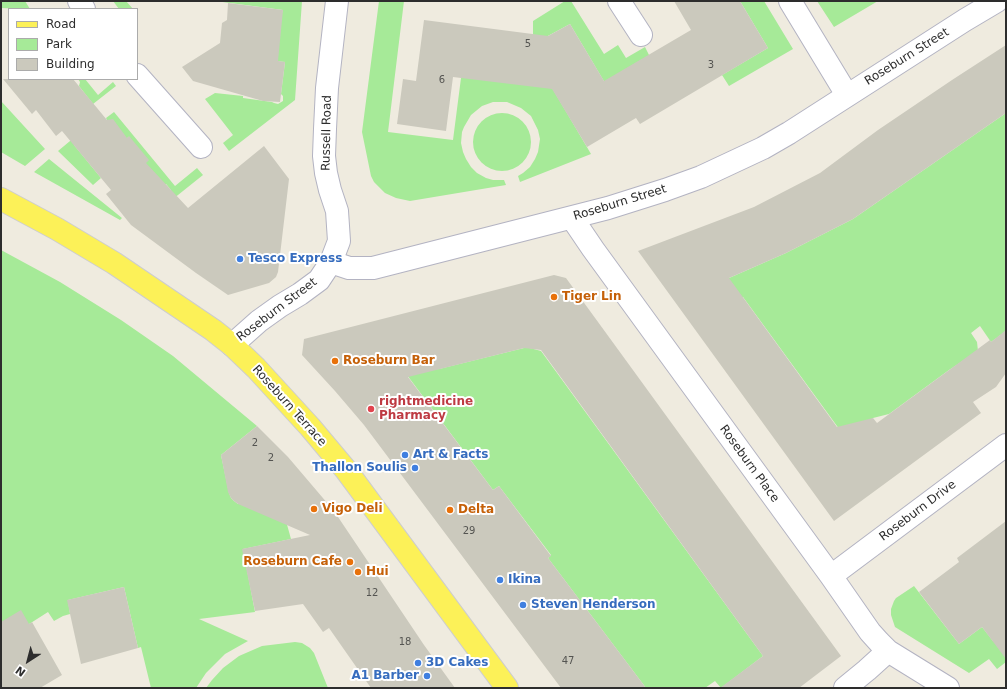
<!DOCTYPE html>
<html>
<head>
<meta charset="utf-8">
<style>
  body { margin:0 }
  #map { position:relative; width:1007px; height:689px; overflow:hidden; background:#efebdf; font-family:"DejaVu Sans",sans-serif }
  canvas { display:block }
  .frame { position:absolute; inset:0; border:2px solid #2d2d2d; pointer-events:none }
  .legend { position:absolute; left:8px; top:8px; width:130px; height:72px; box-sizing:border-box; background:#fff; border:1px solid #ababab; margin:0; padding:5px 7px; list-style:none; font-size:12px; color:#2d2d2d }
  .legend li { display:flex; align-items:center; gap:8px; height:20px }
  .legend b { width:20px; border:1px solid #ababab }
  .north { position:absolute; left:8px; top:641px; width:40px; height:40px; -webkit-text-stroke:3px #fff; paint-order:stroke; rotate:216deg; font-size:11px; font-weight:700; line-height:16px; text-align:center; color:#2d2d2d }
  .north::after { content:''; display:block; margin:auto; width:14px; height:18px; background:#2d2d2d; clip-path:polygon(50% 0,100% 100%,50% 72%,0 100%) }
</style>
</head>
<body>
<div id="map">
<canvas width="1007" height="689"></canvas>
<div class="frame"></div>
<ul class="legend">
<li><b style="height:5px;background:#fcf158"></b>Road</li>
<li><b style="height:11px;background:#a6ea98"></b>Park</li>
<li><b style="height:11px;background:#cbc9bd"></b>Building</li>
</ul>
<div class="north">N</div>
</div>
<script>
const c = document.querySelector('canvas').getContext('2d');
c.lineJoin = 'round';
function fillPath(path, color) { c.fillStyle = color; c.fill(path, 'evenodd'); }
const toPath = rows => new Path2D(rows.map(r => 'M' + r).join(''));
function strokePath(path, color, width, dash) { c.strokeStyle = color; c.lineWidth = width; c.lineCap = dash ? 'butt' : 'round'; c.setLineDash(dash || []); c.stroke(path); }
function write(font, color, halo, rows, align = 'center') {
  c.font = font + ' "DejaVu Sans",sans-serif'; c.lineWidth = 4; c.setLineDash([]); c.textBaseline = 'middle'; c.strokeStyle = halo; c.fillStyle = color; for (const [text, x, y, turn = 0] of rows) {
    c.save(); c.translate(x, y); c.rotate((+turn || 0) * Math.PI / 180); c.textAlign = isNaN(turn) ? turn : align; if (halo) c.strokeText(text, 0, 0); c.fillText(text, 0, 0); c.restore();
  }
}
fillPath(toPath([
  [1,1,25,1,30,9,1,8],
  [113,1,126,1,133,9,119,9],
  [215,1,302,1,295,100,229,151,223,143,233,135,205,99,215,93,243,96,243,98,272,102,274,103,278,104,283,101,283,96,281,94,285,62,267,60,283,10],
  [379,1,404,1,388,132,453,140,461,78,541,69,591,154,520,182,518,176,523,173,530,167,535,159,538,152,540,139,538,130,531,116,521,108,507,102,493,102,482,106,471,115,464,127,462,132,461,143,463,152,466,159,471,167,477,173,486,178,493,180,504,180,506,185,410,201,396,198,385,193,374,182,371,176,362,132],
  [565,1,571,1,604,54,618,45,626,58,645,47,649,55,611,93,570,24,533,44,533,21],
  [740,1,764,1,793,49,729,86,722,75,768,48],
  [817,1,878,1,834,27],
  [78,79,85,79,98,95,113,82,116,86,93,104,79,86,80,82],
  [1,101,45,149,25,166,1,152],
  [114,112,175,186,197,168,203,175,173,199,170,194,171,190,166,184,161,184,144,164,129,137,124,140,113,120,107,120,106,118],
  '473 142a29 29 0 1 1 58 0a29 29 0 1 1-58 0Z',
  [1006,113,1006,331,991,342,980,326,971,333,977,342,978,351,949,370,889,414,873,418,856,430,853,448,743,297,736,302,720,282,786,253,853,219],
  [76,136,74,145,101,178,93,185,58,151],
  [49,159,122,218,120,220,34,172],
  [1,250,60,282,121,320,173,356,257,426,221,455,229,493,231,498,234,501,238,504,281,503,291,539,243,549,255,612,199,619,248,641,225,654,206,673,196,688,151,688,141,647,138,648,124,587,68,600,70,614,63,616,54,621,48,612,1,642],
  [524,348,530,348,541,351,763,656,721,688,715,681,705,688,646,688,548,558,551,555,499,486,493,490,404,371,439,369],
  [914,586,959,644,982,627,993,641,1006,631,1006,662,997,669,989,659,969,673,895,627,891,615,891,609,894,601,896,598],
  [295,642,302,643,310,648,314,653,328,688,206,688,212,680,223,668,239,656,262,646]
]), '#a6ea98');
fillPath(toPath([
  [674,1,740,1,768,48,640,124,636,118,587,147,552,89,453,77,446,131,397,124,403,79,416,81,424,20,548,36,570,24,604,81,691,30],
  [228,3,283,10,278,61,285,62,280,102,263,101,193,81,182,67,220,43,222,23,227,20],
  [1006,45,1006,113,853,219,786,253,729,278,837,427,873,418,877,423,990,340,991,342,1006,330,1006,373,996,387,973,402,981,413,834,521,638,251,754,207,820,173,878,130,952,80],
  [3,79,73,79,107,120,113,119,127,138,129,136,149,160,146,163,188,208,264,146,289,179,278,272,276,277,269,283,228,295,196,273,131,225,106,194,111,190,62,131,56,136,36,110,32,114],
  [554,275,566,278,841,656,799,688,720,688,763,656,541,350,524,348,408,377,493,490,499,486,551,556,548,558,646,688,561,688,364,425,335,391,302,355,304,339],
  [257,426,288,457,334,511,424,645,455,688,371,688,329,628,323,632,303,604,255,611,242,549,310,535,238,504,234,501,231,498,228,492,221,455],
  [1006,521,1006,659,982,627,959,644,919,592,959,562,957,558],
  [124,587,138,648,81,664,67,600],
  [21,610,29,624,32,622,62,675,40,688,1,688,1,622]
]), '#cbc9bd');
const street = toPath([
  [79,1,84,9],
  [619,1,641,35],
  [790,1,847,95],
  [137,75,201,147],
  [572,218,593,249,831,576,870,632,879,642,888,651,948,688],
  [331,262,339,241,337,211,330,190,326,173,324,156,325,129,327,88,337,1],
  [831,576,1006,445],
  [845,688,867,670,888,651]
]);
const secondary = toPath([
  [232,345,259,321,280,306,300,294,319,280,331,262,349,268,373,268,608,208,665,190,701,177,763,148,789,133,965,20,997,1]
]);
const primary = toPath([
  [1,199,57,229,114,263,213,330,232,345,256,368,310,427,346,470,507,688]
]);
strokePath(street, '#b3b3c2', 24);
strokePath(secondary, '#b3b3c2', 24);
strokePath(primary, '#cdcdcd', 24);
strokePath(street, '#fff', 22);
strokePath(secondary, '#fff', 22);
strokePath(primary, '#fcf158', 22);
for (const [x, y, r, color] of [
  [240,259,4,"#3f7fe0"],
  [554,297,4,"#e8710a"],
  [335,361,4,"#e8710a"],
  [371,409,4,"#e0444e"],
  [405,455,4,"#3f7fe0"],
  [415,468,4,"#3f7fe0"],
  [314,509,4,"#e8710a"],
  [450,510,4,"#e8710a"],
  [350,562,4,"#e8710a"],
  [358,572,4,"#e8710a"],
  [500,580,4,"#3f7fe0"],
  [523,605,4,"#3f7fe0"],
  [418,663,4,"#3f7fe0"],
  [427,676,4,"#3f7fe0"]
]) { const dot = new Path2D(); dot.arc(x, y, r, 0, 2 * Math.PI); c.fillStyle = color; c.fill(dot); strokePath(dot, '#fff', 1.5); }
write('10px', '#545451', null, [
  ["5",528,44],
  ["3",711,65],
  ["6",442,80],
  ["2",255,443],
  ["2",271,458],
  ["29",469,531],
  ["12",372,593],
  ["18",405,642],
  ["47",568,661]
]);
write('12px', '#2d2d2d', '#fff', [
  ["Roseburn Street",907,57,-32],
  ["Russell Road",327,133,-89],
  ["Roseburn Street",620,203,-17],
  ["Roseburn Street",277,310,-37],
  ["Roseburn Terrace",289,406,48],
  ["Roseburn Place",749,464,54],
  ["Roseburn Drive",918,511,-37]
]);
write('bold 12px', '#366cbe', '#fff', [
  ["Tesco Express",248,259],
  ["Art & Facts",413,455],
  ["Thallon Soulis",407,468,"right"],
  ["Ikina",508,580],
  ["Steven Henderson",531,605],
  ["3D Cakes",426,663],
  ["A1 Barber",419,676,"right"]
], 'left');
write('bold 12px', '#c56008', '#fff', [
  ["Tiger Lin",562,297],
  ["Roseburn Bar",343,361],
  ["Vigo Deli",322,509],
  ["Delta",458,510],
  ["Roseburn Cafe",342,562,"right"],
  ["Hui",366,572]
], 'left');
write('bold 12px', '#be3a42', '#fff', [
  ["rightmedicine",379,402],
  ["Pharmacy",379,416]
], 'left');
</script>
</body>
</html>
